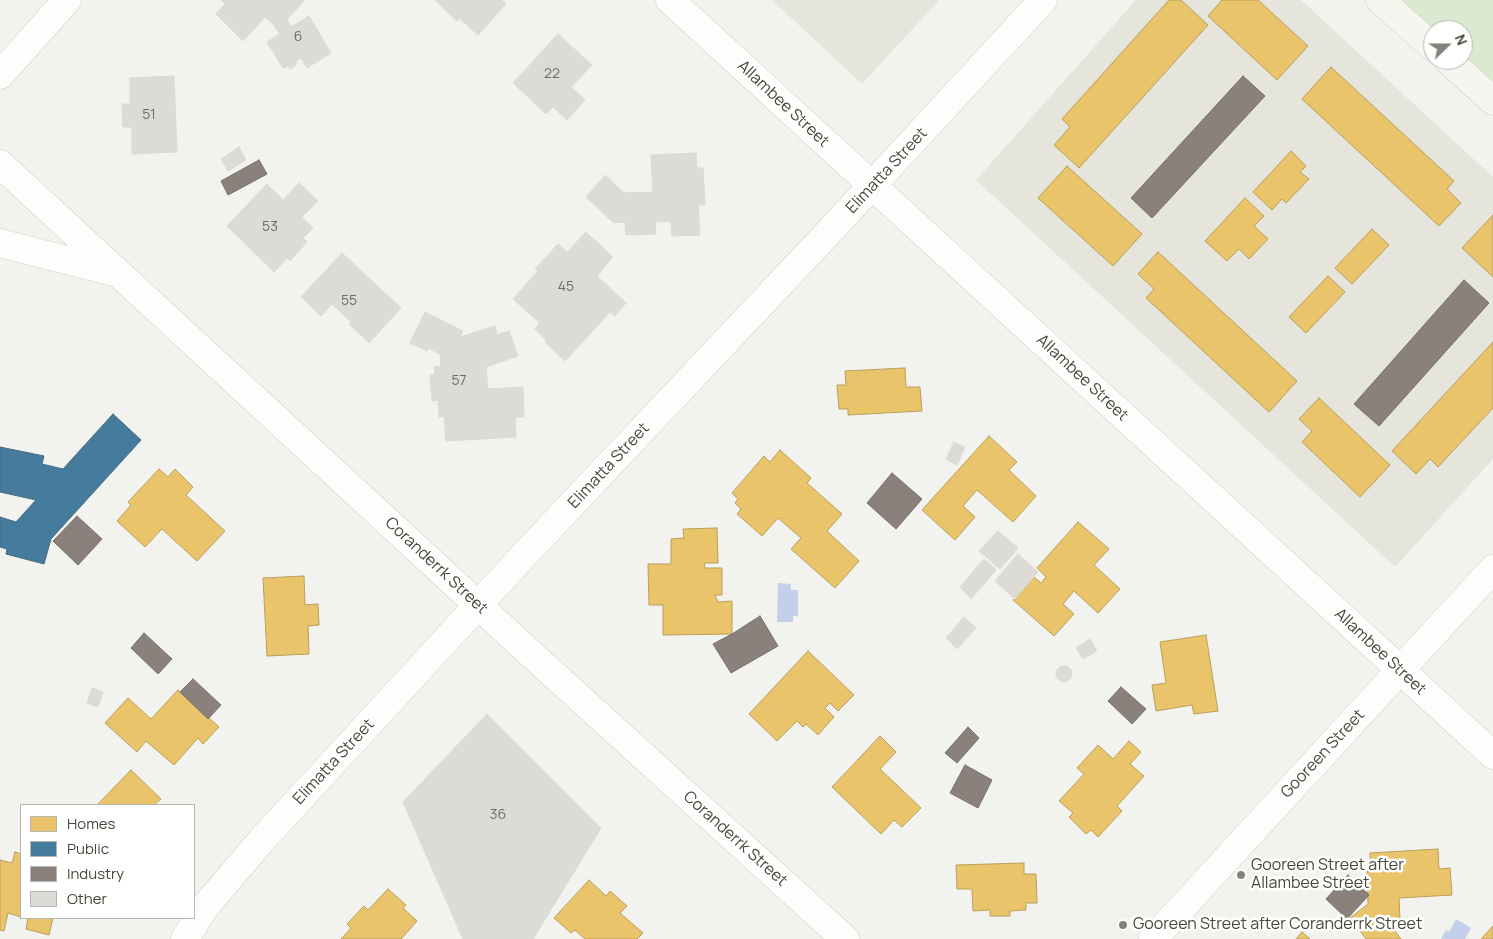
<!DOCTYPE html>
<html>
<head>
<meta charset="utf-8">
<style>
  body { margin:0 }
  #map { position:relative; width:1493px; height:939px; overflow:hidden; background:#f2f2ee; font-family:Manrope,sans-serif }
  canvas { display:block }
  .legend { position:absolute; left:20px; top:804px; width:175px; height:115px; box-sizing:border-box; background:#fff; border:1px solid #b6b5b0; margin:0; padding:6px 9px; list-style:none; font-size:15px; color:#48473a }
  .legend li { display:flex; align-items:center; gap:10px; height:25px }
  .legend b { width:25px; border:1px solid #b6b5b0 }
  .north { position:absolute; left:1423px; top:20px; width:50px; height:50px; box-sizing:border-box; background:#fff; border:1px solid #b6b5b0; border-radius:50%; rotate:68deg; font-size:14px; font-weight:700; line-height:20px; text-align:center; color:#48473a }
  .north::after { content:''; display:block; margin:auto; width:18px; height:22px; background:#848379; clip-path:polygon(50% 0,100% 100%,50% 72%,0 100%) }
</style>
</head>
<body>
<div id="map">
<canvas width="1493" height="939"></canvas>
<ul class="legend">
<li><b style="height:14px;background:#e9c46a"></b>Homes</li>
<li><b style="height:14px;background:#457b9d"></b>Public</li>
<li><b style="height:14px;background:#8a817c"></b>Industry</li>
<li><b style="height:14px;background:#dcdbd6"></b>Other</li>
</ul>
<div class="north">N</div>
</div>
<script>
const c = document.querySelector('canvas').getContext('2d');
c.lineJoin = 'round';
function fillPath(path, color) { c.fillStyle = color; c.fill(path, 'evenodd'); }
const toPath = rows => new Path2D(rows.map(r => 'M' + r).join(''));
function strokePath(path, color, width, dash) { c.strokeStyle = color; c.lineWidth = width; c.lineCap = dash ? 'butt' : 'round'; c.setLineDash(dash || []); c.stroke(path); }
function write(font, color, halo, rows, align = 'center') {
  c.font = font + ' Manrope,sans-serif'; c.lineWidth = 5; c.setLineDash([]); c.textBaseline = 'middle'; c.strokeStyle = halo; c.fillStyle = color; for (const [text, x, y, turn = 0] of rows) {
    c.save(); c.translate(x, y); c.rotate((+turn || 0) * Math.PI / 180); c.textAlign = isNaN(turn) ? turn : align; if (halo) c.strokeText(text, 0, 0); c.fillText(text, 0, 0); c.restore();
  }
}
fillPath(toPath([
  [772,0,939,0,862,84],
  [1136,0,1301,0,1493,177,1493,459,1395,567,976,180]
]), '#e5e5dc');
fillPath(toPath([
  [1400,0,1493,0,1493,86,1463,58,1463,30,1433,30]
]), '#d9ead1');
fillPath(toPath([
  [778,583,791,584,791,590,798,590,798,616,793,616,793,622,777,622],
  [1456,919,1471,928,1465,939,1441,939,1446,930,1449,932]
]), '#c3cfeb');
const homes = toPath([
  [1169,0,1181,0,1208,25,1079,168,1054,145,1070,127,1062,119,1169,0],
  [1222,0,1258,0,1308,46,1277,80,1208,16,1222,0],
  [1331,67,1454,181,1447,189,1461,203,1439,226,1302,99,1331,67],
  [1291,151,1306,166,1300,172,1309,179,1286,203,1282,199,1272,210,1253,192,1291,151],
  [1067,166,1142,234,1113,266,1038,198,1067,166],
  [1245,198,1264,216,1254,226,1268,239,1249,259,1239,249,1227,261,1205,241,1245,198],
  [1493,215,1493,277,1462,248,1493,215],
  [1372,229,1389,245,1352,284,1335,268,1372,229],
  [1158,252,1297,381,1269,412,1146,298,1154,289,1138,274,1158,252],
  [1328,276,1345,292,1306,333,1289,317,1328,276],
  [1493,342,1493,408,1438,467,1430,459,1416,474,1392,451,1493,342],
  [905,368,906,387,920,387,922,411,848,415,848,409,839,409,837,385,846,385,845,371,905,368],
  [1319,398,1390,465,1360,497,1302,442,1312,431,1299,419,1319,398],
  [989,436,1017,462,1009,470,1036,496,1013,522,977,490,963,506,975,517,955,540,922,510,989,436],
  [780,450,811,478,807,483,842,514,827,531,859,561,835,588,791,549,801,538,778,518,762,536,737,514,741,509,735,503,738,499,732,493,764,456,770,462,780,450],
  [159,469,168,477,175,469,193,487,186,495,225,531,197,561,162,529,145,547,117,521,131,505,128,502,159,469],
  [1078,522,1109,549,1094,565,1120,589,1098,613,1074,591,1063,604,1074,614,1054,636,1013,600,1015,599,1034,577,1041,583,1046,577,1037,568,1078,522],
  [717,528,718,563,704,563,705,568,722,568,722,595,715,595,718,602,732,601,732,634,663,635,663,605,649,605,648,564,671,564,671,539,684,538,683,529,717,528],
  [304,576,305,605,318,604,319,625,308,626,309,654,267,656,263,578,304,576],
  [1206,635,1218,711,1194,714,1192,705,1156,711,1152,685,1166,683,1160,642,1206,635],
  [808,651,854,695,838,711,830,703,825,708,834,717,818,735,806,724,803,727,797,721,777,741,749,714,808,651],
  [178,690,219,727,203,744,198,738,174,765,146,741,137,752,105,723,128,698,151,719,178,690],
  [880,736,896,752,880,769,921,808,902,827,894,820,881,834,832,787,880,736],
  [1129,741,1141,752,1130,764,1144,776,1117,806,1122,811,1098,837,1091,830,1086,834,1069,817,1073,813,1059,801,1084,774,1077,768,1098,745,1113,759,1129,741],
  [131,770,161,799,154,805,97,805,131,770],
  [1438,849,1439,869,1450,868,1452,895,1399,898,1400,919,1391,926,1401,939,1366,939,1350,918,1368,904,1367,870,1371,870,1370,853,1438,849],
  [15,852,21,854,21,917,8,913,4,931,0,930,0,860,12,863,15,852],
  [1024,863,1024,874,1036,874,1037,903,1026,903,1026,910,1010,911,1010,916,990,916,990,910,973,911,972,889,957,889,956,865,1024,863],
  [589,880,606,896,610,891,627,906,620,913,643,933,637,939,585,939,575,930,571,933,554,918,589,880],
  [388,889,406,905,403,908,417,921,401,939,341,939,351,928,347,924,364,906,368,910,388,889],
  [26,918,53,918,49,935,26,929,28,918,26,918],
  [1493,926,1493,939,1481,939,1493,926],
  [1302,932,1310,939,1296,939,1302,932]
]);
fillPath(homes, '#e9c46a');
strokePath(homes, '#b99e5c', 1);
const public = toPath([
  [113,414,141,440,51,539,44,564,6,554,7,549,0,547,0,517,16,522,36,500,0,492,0,447,44,456,42,464,63,469,113,414]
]);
fillPath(public, '#457b9d');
strokePath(public, '#466b7f', 1);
const industry = toPath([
  [1243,76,1265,96,1152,218,1131,198,1243,76],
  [259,160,267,174,228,195,221,181,259,160],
  [1464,280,1489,303,1379,426,1354,404,1464,280],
  [892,473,922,499,896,529,867,503,892,473],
  [77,516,102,539,78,565,53,541,77,516],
  [760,616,778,646,731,673,713,644,732,634,760,616],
  [144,633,172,659,158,674,131,648,144,633],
  [193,679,221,705,208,719,180,692,193,679],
  [1121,687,1146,709,1132,724,1108,701,1121,687],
  [968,727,979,738,957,763,945,753,968,727],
  [965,765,992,780,978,808,950,793,965,765],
  [1348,875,1369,895,1347,919,1326,899,1348,875]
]);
fillPath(industry, '#8a817c');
strokePath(industry, '#767068', 1);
const building = toPath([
  [221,0,305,0,287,19,291,27,309,16,331,53,307,68,301,58,296,61,297,64,290,69,288,66,283,68,267,42,280,34,274,25,265,17,243,41,216,14,225,4,221,0],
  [435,0,501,0,506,4,478,35,459,18,457,21,435,0],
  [558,34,592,65,571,87,585,100,567,120,553,107,546,114,513,83,558,34],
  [174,76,177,152,132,154,132,127,123,127,122,104,130,104,130,78,174,76],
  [239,147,246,160,228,171,221,159,239,147],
  [696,153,697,168,703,168,705,205,698,205,700,235,672,236,671,221,655,222,656,234,626,235,625,222,614,223,586,197,605,175,624,193,653,192,651,155,696,153],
  [299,183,318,201,302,217,313,228,303,238,307,242,290,261,287,258,274,272,227,226,267,184,283,200,299,183],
  [586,232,613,257,597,276,626,303,615,316,610,312,565,361,545,342,546,340,535,329,540,323,513,299,538,271,535,269,558,244,567,252,586,232],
  [342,253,401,308,369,343,349,324,351,322,332,304,321,316,301,297,342,253],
  [425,312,463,331,460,337,495,326,497,335,509,331,518,356,486,367,488,389,523,387,524,417,515,417,516,437,446,441,444,416,439,417,438,400,432,401,430,375,435,375,434,367,441,366,440,354,428,348,427,351,410,343,425,312],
  [954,442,965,447,957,465,946,459,954,442],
  [998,531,1018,548,1000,569,979,551,998,531],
  [1018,554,1038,572,1015,599,995,581,1018,554],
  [984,559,996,570,971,599,960,587,984,559],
  [964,617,976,628,957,649,946,638,964,617],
  [1090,639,1097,651,1083,659,1076,648,1090,639],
  '1056 674a8 8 0 1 1 16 0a8 8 0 1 1-16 0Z',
  [92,688,103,692,98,707,87,703,92,688],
  [487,714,601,828,533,939,463,939,403,802,487,714]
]);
fillPath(building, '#dcdbd6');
strokePath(building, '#dadad4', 1);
const street = toPath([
  [670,0,1493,755],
  [0,75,67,0],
  [0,164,530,653,845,939],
  [0,243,117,273],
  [185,939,204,908,260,842,526,553,828,233,1043,0],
  [1153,939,1493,569]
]);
const secondary = toPath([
  [1380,0,1433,47],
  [1448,60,1493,101]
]);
strokePath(street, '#d0d0cb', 29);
strokePath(secondary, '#cfcfc5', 29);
strokePath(street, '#fdfdfc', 28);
strokePath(secondary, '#f6f6f1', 28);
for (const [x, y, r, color] of [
  [1241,875,5,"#848379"],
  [1123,925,5,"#848379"]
]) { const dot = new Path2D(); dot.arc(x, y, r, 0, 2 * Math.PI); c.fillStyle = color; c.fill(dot); strokePath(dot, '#fff', 2); }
write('14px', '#6e6d62', null, [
  ["6",298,37],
  ["22",552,74],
  ["51",149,115],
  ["53",270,227],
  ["45",566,287],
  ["55",349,301],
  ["57",459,381],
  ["36",498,815]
]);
write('16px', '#48473a', '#fff', [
  ["Allambee Street",783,104,43],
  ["Elimatta Street",887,171,-47],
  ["Allambee Street",1082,378,43],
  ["Elimatta Street",609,466,-47],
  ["Coranderrk Street",436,566,43],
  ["Allambee Street",1380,652,43],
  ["Gooreen Street",1323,754,-47],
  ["Elimatta Street",334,762,-47],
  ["Coranderrk Street",735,839,42]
]);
write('16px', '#48473a', '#fff', [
  ["Gooreen Street after",1251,866],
  ["Allambee Street",1251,884],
  ["Gooreen Street after Coranderrk Street",1133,925]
], 'left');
</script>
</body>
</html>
